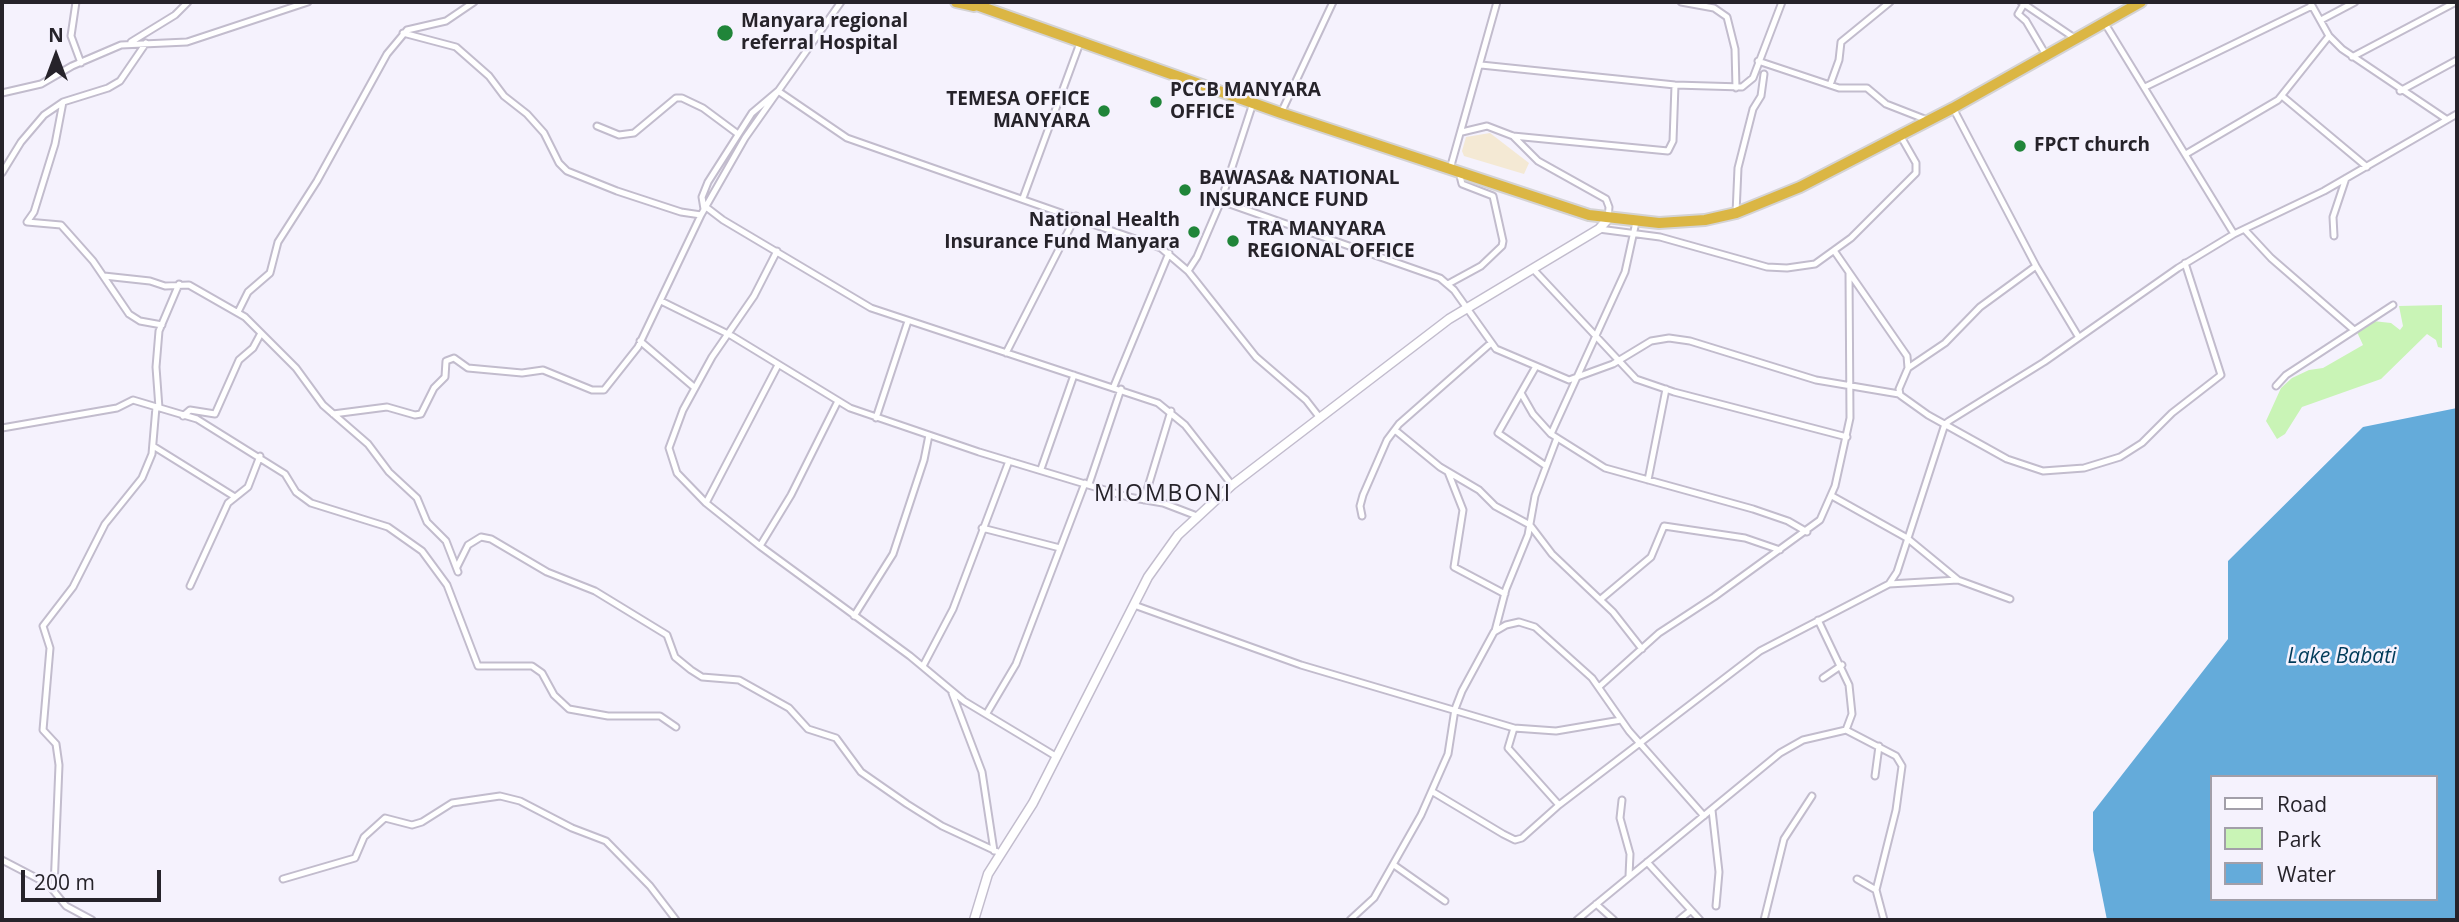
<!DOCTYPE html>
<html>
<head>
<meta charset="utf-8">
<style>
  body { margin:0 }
  #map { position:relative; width:2459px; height:922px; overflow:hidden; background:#f5f2fd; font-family:"Open Sans",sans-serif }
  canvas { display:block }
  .frame { position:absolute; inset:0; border:4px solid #26232a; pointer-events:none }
  .legend { position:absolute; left:2210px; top:775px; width:228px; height:126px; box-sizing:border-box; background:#f5f2fd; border:2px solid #a29fa9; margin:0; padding:9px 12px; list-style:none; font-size:21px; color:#26232a }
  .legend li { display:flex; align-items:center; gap:14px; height:35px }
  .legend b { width:35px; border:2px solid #a29fa9 }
  .north { position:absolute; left:21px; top:21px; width:70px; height:70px; -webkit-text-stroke:5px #f5f2fd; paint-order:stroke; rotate:0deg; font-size:19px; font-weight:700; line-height:28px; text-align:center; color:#26232a }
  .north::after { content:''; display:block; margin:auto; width:24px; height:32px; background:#26232a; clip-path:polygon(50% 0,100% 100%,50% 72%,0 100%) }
  .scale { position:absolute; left:21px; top:870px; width:140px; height:32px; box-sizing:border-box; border:4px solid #26232a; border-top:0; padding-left:9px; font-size:21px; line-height:24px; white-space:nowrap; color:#26232a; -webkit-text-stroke:5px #f5f2fd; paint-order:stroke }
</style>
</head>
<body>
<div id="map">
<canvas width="2459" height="922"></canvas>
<div class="frame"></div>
<ul class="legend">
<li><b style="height:9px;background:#fff"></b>Road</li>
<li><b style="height:19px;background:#c9f4b6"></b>Park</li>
<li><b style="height:19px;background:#64abda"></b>Water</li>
</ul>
<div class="north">N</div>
<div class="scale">200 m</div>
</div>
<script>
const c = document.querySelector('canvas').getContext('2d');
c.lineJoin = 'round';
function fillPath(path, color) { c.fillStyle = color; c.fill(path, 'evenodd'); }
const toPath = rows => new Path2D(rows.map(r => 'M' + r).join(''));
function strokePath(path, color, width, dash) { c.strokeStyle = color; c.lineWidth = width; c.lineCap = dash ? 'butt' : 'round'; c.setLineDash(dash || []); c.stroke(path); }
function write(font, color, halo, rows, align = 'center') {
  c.font = font + ' "Open Sans",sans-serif'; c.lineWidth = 5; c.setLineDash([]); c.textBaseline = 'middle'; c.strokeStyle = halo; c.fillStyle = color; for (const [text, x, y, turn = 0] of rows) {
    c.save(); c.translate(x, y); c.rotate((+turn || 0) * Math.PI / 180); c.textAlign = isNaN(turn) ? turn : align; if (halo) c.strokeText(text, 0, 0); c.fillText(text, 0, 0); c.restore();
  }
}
fillPath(toPath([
  [1490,133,1529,163,1524,174,1464,156,1462,151,1466,137]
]), '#f4e9d4');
fillPath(toPath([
  [2442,305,2442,348,2438,347,2436,340,2427,334,2381,379,2302,407,2285,434,2277,439,2266,421,2281,388,2292,378,2309,370,2323,368,2363,345,2357,332,2373,321,2391,323,2400,330,2403,326,2399,306]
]), '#c9f4b6');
fillPath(toPath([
  [2457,408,2457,920,2107,920,2093,850,2093,812,2228,639,2228,561,2363,427],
  [2212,777,2436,777,2436,899,2212,899]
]), '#64abda');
const street = toPath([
  [76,2,71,36,81,63],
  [1681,2,1714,8,1727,17,1735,49,1736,88],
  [2021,2,2076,39],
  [2310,2,2329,36,2342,49,2446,119],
  [2024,4,2018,14,2026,21,2046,55],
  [2321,20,2355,2],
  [2104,22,2234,234],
  [403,33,456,47,489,76,504,96,527,114,544,133,559,163,567,171,617,191,681,212,701,215],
  [131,42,175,15,188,2],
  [2352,57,2456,2],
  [1758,61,1839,88,1867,88,1886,104,1927,120],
  [1481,65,1675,85,1742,87,1753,78,1782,2],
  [1830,85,1839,60,1841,42,1890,2],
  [2145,87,2312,6],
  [2400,91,2457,60],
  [2,93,41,84,72,66,121,45,187,42,308,2],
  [2282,96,2367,167],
  [63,102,55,144,34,212,27,222,61,225,93,261,129,314,140,321,162,325],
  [1953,108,2036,266,2078,336],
  [1281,113,1333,2],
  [597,126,619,135,634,133,676,98,682,98,703,108,738,134],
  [1462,132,1487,126,1513,136,1668,151,1673,141,1675,85],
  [1513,136,1538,161,1606,199,1609,207,1608,219],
  [2186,154,2278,100,2329,36],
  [1450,169,1497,2],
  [2,173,21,142,44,115,63,102,108,88,120,81,146,43],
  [1023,198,1080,43],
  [1221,201,1440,278,1454,290,1496,349,1569,380,1613,364,1651,341,1669,338,1690,341,1816,380,1899,394],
  [706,207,723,220,871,308,1158,403,1185,425,1232,485],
  [704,209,702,197,708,182,752,113,778,91,847,138,1161,248,1188,271,1256,357,1306,400,1320,418],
  [1736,213,1738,168,1753,109,1761,96,1764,74],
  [1599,229,1660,237,1767,267,1787,268,1815,264,1851,238,1916,173,1916,163,1900,135],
  [2245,230,2271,258,2354,330],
  [2334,236,2333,217,2346,178],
  [777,251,754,296,712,357,683,410,669,448,677,473,706,503,760,546,910,656,964,701,1057,757],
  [1835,252,1907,356,1908,368,1899,389,1900,395,1928,415,2007,459,2043,471,2084,468,2120,457,2142,443,2172,413,2221,375,2185,263],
  [1533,269,1636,379,1674,392,1847,437],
  [1188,271,1197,257,1221,201,1253,103],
  [104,276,150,281,165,286,189,285,245,317,296,368,323,405,368,444,389,472,417,498,427,522,446,541,458,572],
  [1448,284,1481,266,1502,246,1503,241,1493,196,1462,184,1459,172],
  [661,301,732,336,850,408,979,452,1128,497,1163,503,1197,516],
  [238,312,248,292,270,273,278,242,317,181,387,54,407,30,446,21,474,2],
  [640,341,695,388],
  [1006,353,1076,216],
  [1535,368,1498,433,1546,466],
  [1908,368,1945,343,1980,307,2036,266],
  [1114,386,1169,253],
  [2276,386,2286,375,2393,305],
  [1521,393,1533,414,1551,434,1605,468,1753,509,1788,521,1807,532],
  [159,408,156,367,159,331,179,284],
  [333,414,387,407,415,415,421,414,434,388,445,377,446,361,454,358,468,368,522,373,543,370,592,390,604,390,638,347,701,215,745,138,841,2],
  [183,416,190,410,215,414,239,360,253,348,260,335],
  [876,418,908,321],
  [2,428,117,408,133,400,197,419,285,474,296,492,311,503,388,527,422,551,447,585,478,666,532,666,542,673,554,695,569,709,608,716,660,716,676,727],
  [1395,430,1440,467,1479,490,1495,506,1530,525,1552,554,1613,612,1642,649],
  [1551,434,1625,272,1636,222],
  [153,446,235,497],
  [1041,469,1074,375],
  [1448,472,1463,510,1454,567,1505,594],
  [1648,480,1666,389],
  [1089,484,1121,389],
  [1832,496,1907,538,1958,580],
  [1144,500,1171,411],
  [706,503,778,365],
  [1362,516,1360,506,1363,495,1387,440,1399,424,1491,343],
  [982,528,1060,548],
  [760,546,791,495,837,403],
  [457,567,468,545,481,537,491,539,547,572,595,591,667,635,675,657,691,670,702,677,739,680,789,708,808,729,836,738,861,772,907,804,942,826,1000,853],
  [1889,584,1958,580,2010,599],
  [190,586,228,503,248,487,260,456],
  [1601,599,1651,557,1664,526,1745,538,1780,550],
  [1134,605,1301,665,1514,728,1556,731,1621,720],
  [854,616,893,554,924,460,929,435],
  [1495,631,1506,589,1528,535,1535,496,1557,438],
  [923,666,953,609,1009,461],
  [1823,678,1842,665],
  [1600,686,1659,633,1714,597,1820,520,1835,486,1850,418,1849,273],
  [952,693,982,772,994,851],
  [987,713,1016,664,1085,483],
  [1514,728,1508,748,1559,805],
  [1846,730,1896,756,1902,766,1896,810,1876,890],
  [1875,776,1879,746],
  [1433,792,1503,834,1515,840,1522,838,1559,805,1760,651,1889,584,1897,572,1945,424,1949,421,2044,362,2178,268,2234,234,2324,191,2457,114],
  [1622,800,1620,818,1630,854,1629,876],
  [1712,810,1719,872,1716,906],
  [2,860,48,884,66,906,92,920],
  [1647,862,1700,920],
  [1394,865,1445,901],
  [283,879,355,858,364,837,385,818,412,825,422,822,452,803,500,796,520,801,572,828,606,841,650,886,676,920],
  [1857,879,1876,890,1884,920],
  [54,888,59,765,56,744,43,730,50,648,43,626,73,587,105,524,142,478,152,454,156,407],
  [1596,904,1614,920],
  [1350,920,1374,898,1421,815,1448,754,1455,709,1462,691,1494,632,1506,625,1519,622,1535,627,1592,678,1629,731,1704,816],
  [1577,920,1780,753,1803,740,1846,730,1852,714,1849,685,1818,620],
  [1679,920,1690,911],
  [1764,920,1784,839,1812,796]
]);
const secondary = toPath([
  [974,920,988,874,1033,803,1148,577,1178,535,1232,485,1449,319,1599,229,1608,219]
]);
const highway = toPath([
  [956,2,974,6],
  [968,2,1281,113,1589,215,1659,223,1705,220,1736,213,1800,187,1953,108,2141,2]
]);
strokePath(street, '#c2bccd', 9);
strokePath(secondary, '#c2bccd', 11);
strokePath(highway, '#d4d3d4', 14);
strokePath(street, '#fff', 5);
strokePath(secondary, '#fff', 8);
strokePath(highway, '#dbb644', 10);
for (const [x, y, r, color] of [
  [725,33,9,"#208539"],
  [1156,102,7,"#208539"],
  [1104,111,7,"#208539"],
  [2020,146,7,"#208539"],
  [1185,190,7,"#208539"],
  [1194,232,7,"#208539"],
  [1233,241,7,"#208539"]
]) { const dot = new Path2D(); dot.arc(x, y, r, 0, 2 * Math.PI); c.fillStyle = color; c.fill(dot); strokePath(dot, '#f5f2fd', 2.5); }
write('bold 19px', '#26232a', '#f5f2fd', [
  ["Manyara regional",741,22],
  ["referral Hospital",741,44],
  ["PCCB MANYARA",1170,91],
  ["OFFICE",1170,113],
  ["TEMESA OFFICE",1090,100,"right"],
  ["MANYARA",1090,122,"right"],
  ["FPCT church",2034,146],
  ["BAWASA& NATIONAL",1199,179],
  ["INSURANCE FUND",1199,201],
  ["National Health",1180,221,"right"],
  ["Insurance Fund Manyara",1180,243,"right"],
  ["TRA MANYARA",1247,230],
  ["REGIONAL OFFICE",1247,252]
], 'left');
write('italic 21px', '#003b5a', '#f5f2fd', [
  ["Lake Babati",2342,657]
]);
c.letterSpacing = '2px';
write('23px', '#26232a', '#f5f2fd', [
  ["MIOMBONI",1163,494]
]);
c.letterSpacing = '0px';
</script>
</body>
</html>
